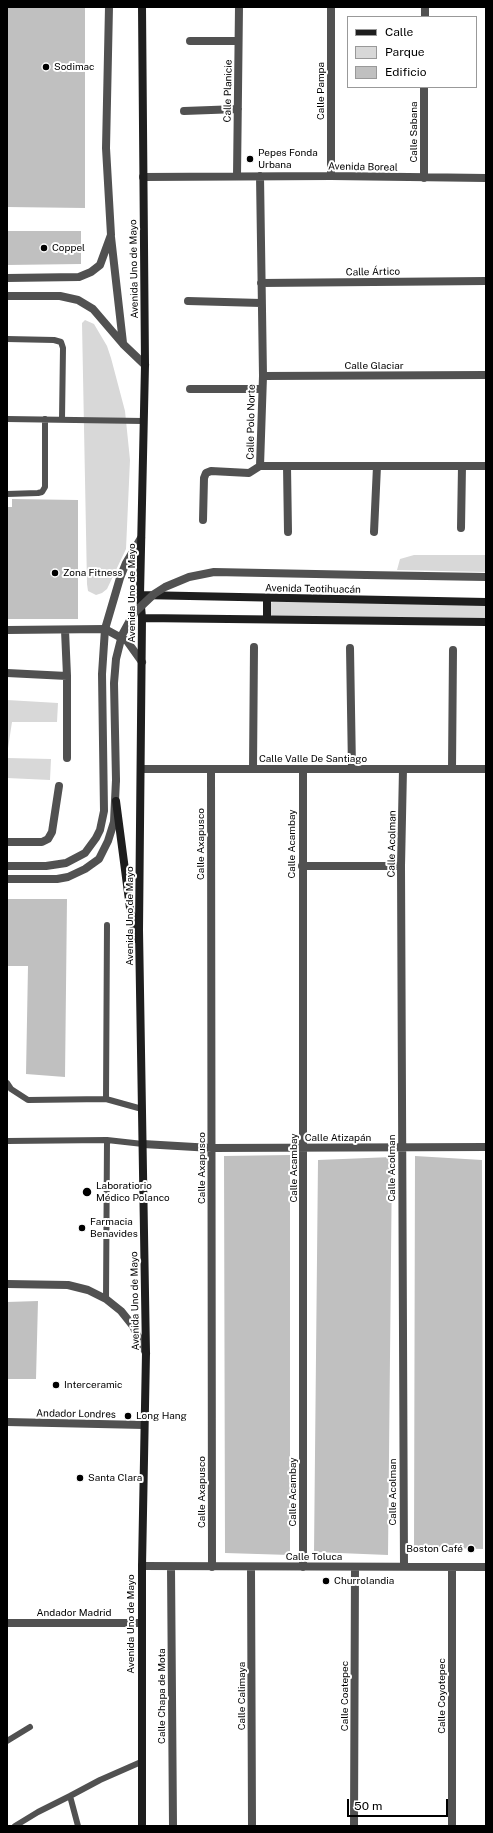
<!DOCTYPE html>
<html>
<head>
<meta charset="utf-8">
<style>
  body { margin:0 }
  #map { position:relative; width:493px; height:1833px; overflow:hidden; background:#fff; font-family:"Public Sans",sans-serif }
  canvas { display:block }
  .frame { position:absolute; inset:0; border:8px solid #000; pointer-events:none }
  .legend { position:absolute; left:347px; top:16px; width:130px; height:72px; box-sizing:border-box; background:#fff; border:1px solid #999; margin:0; padding:5px 7px; list-style:none; font-size:12px; color:#000 }
  .legend li { display:flex; align-items:center; gap:8px; height:20px }
  .legend b { width:20px; border:1px solid #999 }
  .scale { position:absolute; left:347px; top:1799px; width:101px; height:18px; box-sizing:border-box; border:2px solid #000; border-top:0; padding-left:5px; font-size:12px; line-height:14px; white-space:nowrap; color:#000; -webkit-text-stroke:3px #fff; paint-order:stroke }
</style>
</head>
<body>
<div id="map">
<canvas width="493" height="1833"></canvas>
<div class="frame"></div>
<ul class="legend">
<li><b style="height:5px;background:#1e1e1e"></b>Calle</li>
<li><b style="height:11px;background:#d8d8d8"></b>Parque</li>
<li><b style="height:11px;background:#c0c0c0"></b>Edificio</li>
</ul>
<div class="scale">50 m</div>
</div>
<script>
const c = document.querySelector('canvas').getContext('2d');
c.lineJoin = 'round';
function fillPath(path, color) { c.fillStyle = color; c.fill(path, 'evenodd'); }
const toPath = rows => new Path2D(rows.map(r => 'M' + r).join(''));
function strokePath(path, color, width, dash) { c.strokeStyle = color; c.lineWidth = width; c.lineCap = dash ? 'butt' : 'round'; c.setLineDash(dash || []); c.stroke(path); }
function write(font, color, halo, rows, align = 'center') {
  c.font = font + ' "Public Sans",sans-serif'; c.lineWidth = 4; c.setLineDash([]); c.textBaseline = 'middle'; c.strokeStyle = halo; c.fillStyle = color; for (const [text, x, y, turn = 0] of rows) {
    c.save(); c.translate(x, y); c.rotate((+turn || 0) * Math.PI / 180); c.textAlign = isNaN(turn) ? turn : align; if (halo) c.strokeText(text, 0, 0); c.fillText(text, 0, 0); c.restore();
  }
}
fillPath(toPath([
  [85,320,94,324,107,346,111,358,125,411,130,460,126,549,107,589,102,593,96,595,88,591,87,584,82,323],
  [414,555,486,555,486,572,397,570,400,559],
  [280,600,486,604,486,620,272,616,269,613,270,603],
  [7,700,58,703,57,722,12,722,7,755],
  [7,758,51,759,50,780,7,778]
]), '#d8d8d8');
fillPath(toPath([
  [7,7,85,7,85,208,7,207],
  [7,231,81,231,81,264,7,265],
  [12,499,78,500,78,619,7,619,7,507,12,507],
  [7,899,67,899,65,1077,26,1074,28,966,7,966],
  [290,1155,290,1555,225,1553,224,1156],
  [415,1156,482,1160,483,1549,414,1547],
  [392,1157,388,1555,314,1552,318,1160],
  [38,1301,36,1379,7,1379,7,1302]
]), '#c0c0c0');
strokePath(toPath([
  [7,339,54,340,61,342,63,348,62,419],
  [7,419,143,421],
  [7,494,38,493,42,492,45,487,45,419],
  [107,925,106,1099,142,1109],
  [7,1083,11,1089,28,1100,106,1099],
  [7,1141,107,1140,143,1144],
  [106,1299,107,1140],
  [7,1741,30,1727],
  [15,1826,38,1812,70,1796],
  [78,1826,70,1796,100,1780,141,1762]
]), '#515151', 6);
strokePath(toPath([
  [425,17,425,7],
  [190,41,238,41],
  [184,111,238,109],
  [237,176,239,7],
  [260,176,263,376,260,466],
  [331,176,331,7],
  [143,177,331,176,486,178],
  [424,178,424,87],
  [111,237,123,343],
  [7,278,79,277,91,272,100,265,111,235,106,148,109,7],
  [261,283,486,281],
  [7,296,60,296,78,300,93,309,123,344,145,365],
  [188,301,261,303],
  [263,376,486,375],
  [190,389,262,389],
  [287,466,288,532],
  [203,520,204,478,206,473,211,471,249,473,260,466,486,466],
  [461,528,462,466],
  [374,532,377,466],
  [7,630,105,629,127,641,142,662],
  [65,630,67,676],
  [350,648,352,769],
  [7,673,67,676,67,758],
  [141,769,486,769],
  [211,769,212,1567],
  [253,769,254,647],
  [303,769,303,1567],
  [403,769,401,866,404,1566],
  [452,769,453,650],
  [7,842,42,842,48,839,52,832,59,786],
  [302,866,401,866],
  [143,1144,212,1148,486,1147],
  [7,1422,144,1425],
  [142,1566,486,1567],
  [171,1567,173,1826],
  [251,1567,252,1826],
  [452,1567,452,1826],
  [7,1623,141,1623],
  [354,1826,355,1567]
]), '#515151', 8);
strokePath(toPath([
  [366,575,486,577],
  [7,866,46,866,66,863,85,853,96,838,100,830,104,811,102,674,105,629,120,578,126,563,141,538],
  [7,879,57,879,68,877,85,869,99,859,108,841,114,822,116,780],
  [7,1284,68,1285,88,1290,106,1299,121,1311,133,1326,146,1353]
]), '#515151', 8);
strokePath(toPath([
  [140,595,486,602],
  [142,618,486,622],
  [267,619,267,599],
  [116,801,130,908,136,939],
  [142,1826,142,1566,146,1353,139,930,142,618,140,595,145,365,142,7]
]), '#1e1e1e', 8);
strokePath(toPath([
  [116,780,114,683,116,659,122,635,134,613,154,594,165,587,189,577,214,572,366,575]
]), '#515151', 8);
for (const [x, y, r, color] of [
  [46,67,4,"#000"],
  [250,159,4,"#000"],
  [44,248,4,"#000"],
  [55,573,4,"#000"],
  [87,1192,5,"#000"],
  [82,1228,4,"#000"],
  [56,1385,4,"#000"],
  [128,1416,4,"#000"],
  [80,1478,4,"#000"],
  [471,1549,4,"#000"],
  [326,1581,4,"#000"]
]) { const dot = new Path2D(); dot.arc(x, y, r, 0, 2 * Math.PI); c.fillStyle = color; c.fill(dot); strokePath(dot, '#fff', 1.5); }
write('10px', '#000', '#fff', [
  ["Sodimac",54,67],
  ["Pepes Fonda",258,153],
  ["Urbana",258,165],
  ["Coppel",52,248],
  ["Zona Fitness",63,573],
  ["Laboratiorio",96,1186],
  ["Médico Polanco",96,1198],
  ["Farmacia",90,1222],
  ["Benavides",90,1234],
  ["Interceramic",64,1385],
  ["Long Hang",136,1416],
  ["Santa Clara",88,1478],
  ["Boston Café",463,1549,"right"],
  ["Churrolandia",334,1581]
], 'left');
write('10px', '#000', '#fff', [
  ["Calle Planicie",228,91,-89],
  ["Calle Pampa",321,91,-90],
  ["Calle Sabana",414,132,-90],
  ["Avenida Boreal",363,167,1],
  ["Avenida Uno de Mayo",134,269,-91],
  ["Calle Ártico",373,272,-1],
  ["Calle Glaciar",374,366],
  ["Calle Polo Norte",251,422,-89],
  ["Avenida Teotihuacán",313,589,1],
  ["Avenida Uno de Mayo",132,593,-90],
  ["Calle Valle De Santiago",313,759],
  ["Calle Axapusco",201,844,-90],
  ["Calle Acambay",292,844,-90],
  ["Calle Acolman",392,844,-89],
  ["Avenida Uno de Mayo",130,916,-90],
  ["Calle Atizapán",338,1138],
  ["Calle Axapusco",202,1168,-90],
  ["Calle Acambay",294,1168,-90],
  ["Calle Acolman",392,1168,-90],
  ["Avenida Uno de Mayo",135,1301,-91],
  ["Andador Londres",76,1414,1],
  ["Calle Axapusco",202,1492,-90],
  ["Calle Acambay",293,1492,-90],
  ["Calle Acolman",393,1492,-90],
  ["Calle Toluca",314,1557],
  ["Andador Madrid",74,1613],
  ["Avenida Uno de Mayo",131,1624,-90],
  ["Calle Chapa de Mota",162,1696,-90],
  ["Calle Calimaya",242,1696,-90],
  ["Calle Coatepec",345,1696,-90],
  ["Calle Coyotepec",442,1696,-90]
]);
</script>
</body>
</html>
